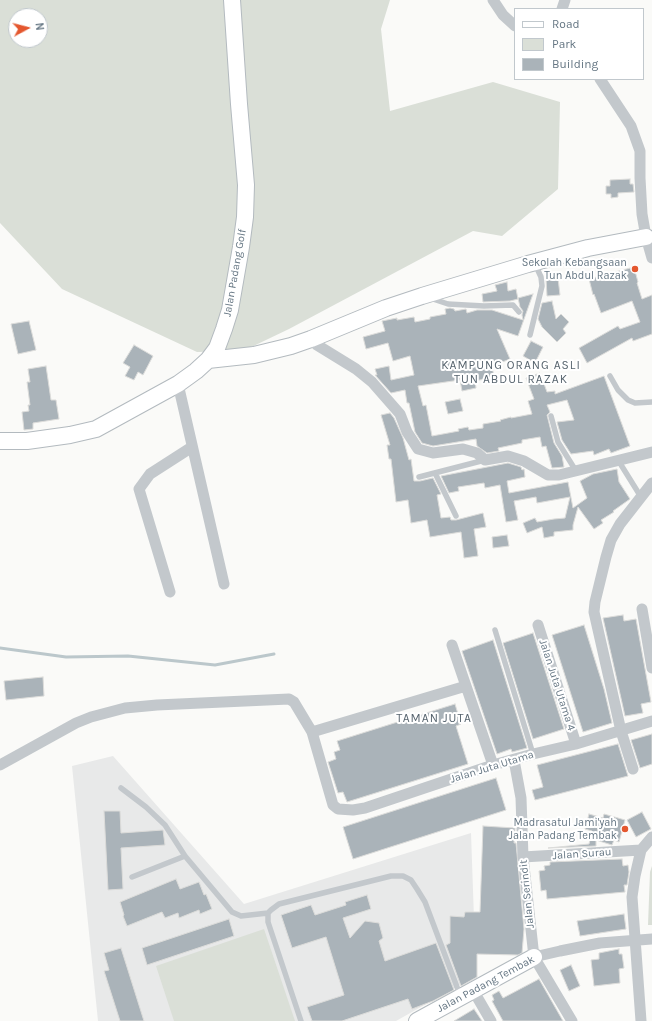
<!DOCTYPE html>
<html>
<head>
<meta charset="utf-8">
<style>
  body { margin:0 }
  #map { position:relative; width:652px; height:1021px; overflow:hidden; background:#fafaf8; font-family:Karla,sans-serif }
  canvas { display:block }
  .legend { position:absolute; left:514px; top:8px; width:130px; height:72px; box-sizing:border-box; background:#fff; border:1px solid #c1c8cd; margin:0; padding:5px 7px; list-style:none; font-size:12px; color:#657683 }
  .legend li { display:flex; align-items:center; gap:8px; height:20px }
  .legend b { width:20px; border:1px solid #c1c8cd }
  .north { position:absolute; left:8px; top:8px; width:40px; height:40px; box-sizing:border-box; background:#fff; border:1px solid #c1c8cd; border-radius:50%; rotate:83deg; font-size:11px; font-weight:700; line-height:16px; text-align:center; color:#657683 }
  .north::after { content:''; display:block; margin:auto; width:14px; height:18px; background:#e4572e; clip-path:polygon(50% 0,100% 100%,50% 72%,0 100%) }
</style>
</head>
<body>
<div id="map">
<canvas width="652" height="1021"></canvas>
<ul class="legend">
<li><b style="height:5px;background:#fff"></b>Road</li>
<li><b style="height:11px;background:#dadfd7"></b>Park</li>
<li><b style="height:11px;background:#aab3b9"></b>Building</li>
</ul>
<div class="north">N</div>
</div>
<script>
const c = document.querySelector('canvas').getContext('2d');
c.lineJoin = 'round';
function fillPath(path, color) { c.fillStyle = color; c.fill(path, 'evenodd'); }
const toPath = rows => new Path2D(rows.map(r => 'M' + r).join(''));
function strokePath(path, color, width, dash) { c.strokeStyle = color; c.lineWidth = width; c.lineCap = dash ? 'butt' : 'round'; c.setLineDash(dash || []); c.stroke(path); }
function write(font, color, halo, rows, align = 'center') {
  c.font = font + ' Karla,sans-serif'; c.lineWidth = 4; c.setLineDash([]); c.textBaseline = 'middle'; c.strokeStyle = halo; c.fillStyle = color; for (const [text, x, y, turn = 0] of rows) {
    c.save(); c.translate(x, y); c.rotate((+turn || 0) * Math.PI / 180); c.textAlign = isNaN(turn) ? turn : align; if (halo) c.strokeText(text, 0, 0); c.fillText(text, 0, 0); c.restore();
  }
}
fillPath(toPath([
  [113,756,244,904,471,833,476,976,396,1021,98,1021,72,766]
]), '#e8e9e9');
fillPath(toPath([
  [0,0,390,0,381,29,390,111,493,82,560,102,558,189,502,236,473,231,289,329,243,351,197,352,62,289,0,223],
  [16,16,40,16,40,40,16,40],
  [652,866,652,925,648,925,650,872],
  [264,929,295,1021,174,1021,156,966]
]), '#dadfd7');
strokePath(toPath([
  [0,648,66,657,128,656,215,665,274,654]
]), '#bbc7cb', 3);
const building = toPath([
  [630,179,630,184,633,184,634,192,618,193,618,197,611,198,611,194,606,194,606,186,610,186,610,180,630,179],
  [634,267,638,282,637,283,642,299,652,295,652,334,633,341,632,338,587,363,579,348,618,326,620,329,640,322,632,301,601,313,594,294,593,295,589,279,634,267],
  [558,278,560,295,547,296,546,279,558,278],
  [507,282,508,291,516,289,518,299,510,301,483,302,482,294,497,291,495,285,507,282],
  [533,294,518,336,497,329,510,359,492,366,494,377,475,381,476,388,462,391,460,380,418,386,423,406,426,405,432,436,459,431,458,429,468,427,469,430,483,428,483,424,501,421,500,420,511,417,511,418,532,414,528,401,534,399,526,378,540,373,547,392,555,391,555,394,604,376,630,446,611,453,609,449,594,455,593,451,571,454,562,440,557,422,574,420,567,400,547,405,550,412,547,415,554,443,562,456,564,467,552,468,546,446,542,447,540,437,522,440,522,443,498,448,499,451,487,453,477,446,476,439,433,446,422,443,415,432,409,403,407,403,405,390,391,393,375,375,377,375,375,369,389,366,391,380,414,375,410,356,393,361,388,343,366,349,363,337,385,331,382,321,397,318,397,320,414,317,415,322,430,319,430,317,446,314,445,309,450,308,454,309,455,311,466,309,467,313,477,310,492,310,523,320,522,315,523,311,520,307,518,298,533,294],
  [552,301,556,319,561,314,569,322,563,329,566,333,557,342,542,327,538,319,542,303,552,301],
  [29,321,36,350,18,354,11,324,29,321],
  [531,341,543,347,535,363,523,356,531,341],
  [134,345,153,356,143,375,138,372,134,380,125,376,130,367,123,363,134,345],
  [46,366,51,400,56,400,59,419,33,423,33,429,24,430,22,412,29,411,28,405,30,405,27,382,30,382,28,369,46,366],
  [460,399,463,411,448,414,445,402,460,399],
  [390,413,394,418,403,438,409,460,411,459,414,481,420,481,433,478,441,494,437,495,441,518,450,517,451,520,456,520,483,513,486,527,474,529,478,556,464,558,461,532,430,537,427,520,411,523,408,500,396,502,391,459,389,459,387,445,390,445,381,415,390,413],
  [508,463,521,467,522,470,524,469,525,477,507,481,509,493,568,482,573,508,587,498,580,481,593,474,617,469,619,482,630,499,613,511,614,512,601,520,603,523,594,529,578,507,573,525,573,530,554,532,554,536,544,538,542,527,527,533,523,523,535,518,537,522,554,519,565,518,570,497,537,503,536,497,514,501,518,520,506,522,500,485,485,488,484,483,458,487,459,491,449,493,441,476,508,463],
  [507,535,509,546,493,548,492,537,507,535],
  [623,615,624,621,636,619,651,702,641,704,643,713,625,716,603,618,623,615],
  [584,625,604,689,612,723,583,732,552,635,584,625],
  [533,633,564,729,533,739,503,643,533,633],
  [493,640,527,748,512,752,511,749,497,754,462,651,493,640],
  [43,677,44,696,6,700,4,681,43,677],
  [455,704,461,724,456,726,468,764,347,802,343,792,338,793,328,762,336,759,334,752,340,750,337,741,455,704],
  [652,734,652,764,640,768,631,740,652,734],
  [618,744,628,776,535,800,532,790,543,787,537,765,618,744],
  [496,778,506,810,353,859,343,827,496,778],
  [104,811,120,811,121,833,163,830,165,845,121,848,123,889,108,890,104,811],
  [642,812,651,829,636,837,627,820,642,812],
  [589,814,603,818,604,814,625,820,619,842,614,840,612,845,596,840,596,846,548,848,589,844,592,831,585,829,589,814],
  [483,826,515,828,514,843,516,843,524,929,522,953,518,955,477,954,477,977,461,986,446,945,450,943,450,916,464,917,465,912,480,912,483,826],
  [622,859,623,866,628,865,629,872,627,885,624,885,625,892,547,899,546,890,541,891,539,871,545,870,544,866,550,865,550,862,622,859],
  [176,879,180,889,199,882,204,895,206,894,212,909,200,914,199,910,179,918,178,913,165,918,162,912,127,926,123,916,124,915,120,902,176,879],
  [367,895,371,909,343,918,350,938,365,921,379,923,383,938,379,941,385,961,436,943,454,990,433,1001,412,1009,408,999,342,1021,312,1021,307,1007,344,995,326,937,292,948,281,915,311,905,315,915,346,905,345,902,367,895],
  [624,914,626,929,580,936,577,921,624,914],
  [229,919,234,936,147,965,142,948,229,919],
  [121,948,144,1021,120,1021,104,971,109,970,104,953,121,948],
  [619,949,619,954,622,954,624,968,619,969,620,983,594,986,591,960,599,959,599,953,619,949],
  [571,965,580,986,569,991,560,970,571,965],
  [539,979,563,1021,503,1021,492,1001,494,1000,492,995,499,991,503,998,539,979],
  [474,1009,482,1021,454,1021,474,1009]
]);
fillPath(building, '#aab3b9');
strokePath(building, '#dcdcda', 1);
const secondary = toPath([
  [208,360,254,355,291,346,311,339,386,308,422,296,528,264,588,248,646,237],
  [0,441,27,441,70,435,96,429,178,384,196,371,208,360,217,348,224,329,230,310,241,247,245,217,246,185,239,104,232,0],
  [417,1021,534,957]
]);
strokePath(secondary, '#b3babf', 18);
strokePath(toPath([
  [430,298,448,304,484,306,513,305,519,312],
  [530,335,542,286,541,277,535,264],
  [610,376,618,390,628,400,635,403,652,402],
  [551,416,558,442,576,471],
  [618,460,641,497],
  [435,473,456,516],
  [419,477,485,460],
  [495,630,533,754],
  [121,788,146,807,165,825,185,856,232,912,241,916,268,913],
  [132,877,185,856],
  [301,1021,268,922,268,913,271,910,279,904,391,876,403,876,411,880,417,889,425,902,460,995]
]), '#c3c8cc', 5.5);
strokePath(toPath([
  [493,0,503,15,515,26],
  [562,9,565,0],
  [600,79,631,126,640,151,640,178,642,214,646,237,652,258],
  [311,339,317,345,356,369,372,382,400,414,407,432,418,449,433,453,463,449,477,453,485,460,508,456,524,461,548,475,559,475,652,452],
  [178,384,224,584],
  [170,592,139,489,150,474,192,447],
  [642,609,652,668],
  [538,625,576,744],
  [452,645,493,765],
  [312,732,466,686],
  [514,760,521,798,523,857,534,957,572,1021],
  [0,765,76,723,91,717,125,708,157,705,289,699,294,702,312,732,333,805,338,809,353,810,365,808,493,765,533,754,576,744,652,721],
  [633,769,621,731,594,612,595,602,606,557,611,540,620,524,652,483],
  [523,857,641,850],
  [534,957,560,951,600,943,652,939],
  [473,990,491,1021],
  [641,1021,632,897,635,876,641,850,652,837]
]), '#c3c8cc', 11);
strokePath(secondary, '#fff', 16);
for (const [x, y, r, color] of [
  [635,269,4,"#e4572e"],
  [625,829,4,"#e4572e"]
]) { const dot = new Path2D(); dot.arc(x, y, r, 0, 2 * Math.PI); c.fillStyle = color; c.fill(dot); strokePath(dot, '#fff', 1.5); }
write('11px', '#657683', '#fff', [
  ["Sekolah Kebangsaan",627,263],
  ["Tun Abdul Razak",627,276],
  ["Madrasatul Jami'yah",617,823],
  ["Jalan Padang Tembak",617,836]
], 'right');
write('11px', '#657683', '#fff', [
  ["Jalan Padang Golf",235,273,-80],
  ["Jalan Juta Utama 4",557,685,72],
  ["Jalan Juta Utama",492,767,-17],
  ["Jalan Surau",582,854,-4],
  ["Jalan Serindit",527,894,-96],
  ["Jalan Padang Tembak",486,984,-28]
]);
c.letterSpacing = '1px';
write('12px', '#57646e', '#fff', [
  ["KAMPUNG ORANG ASLI",511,366],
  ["TUN ABDUL RAZAK",511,380],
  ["TAMAN JUTA",434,719]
]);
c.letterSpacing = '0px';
</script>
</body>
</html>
